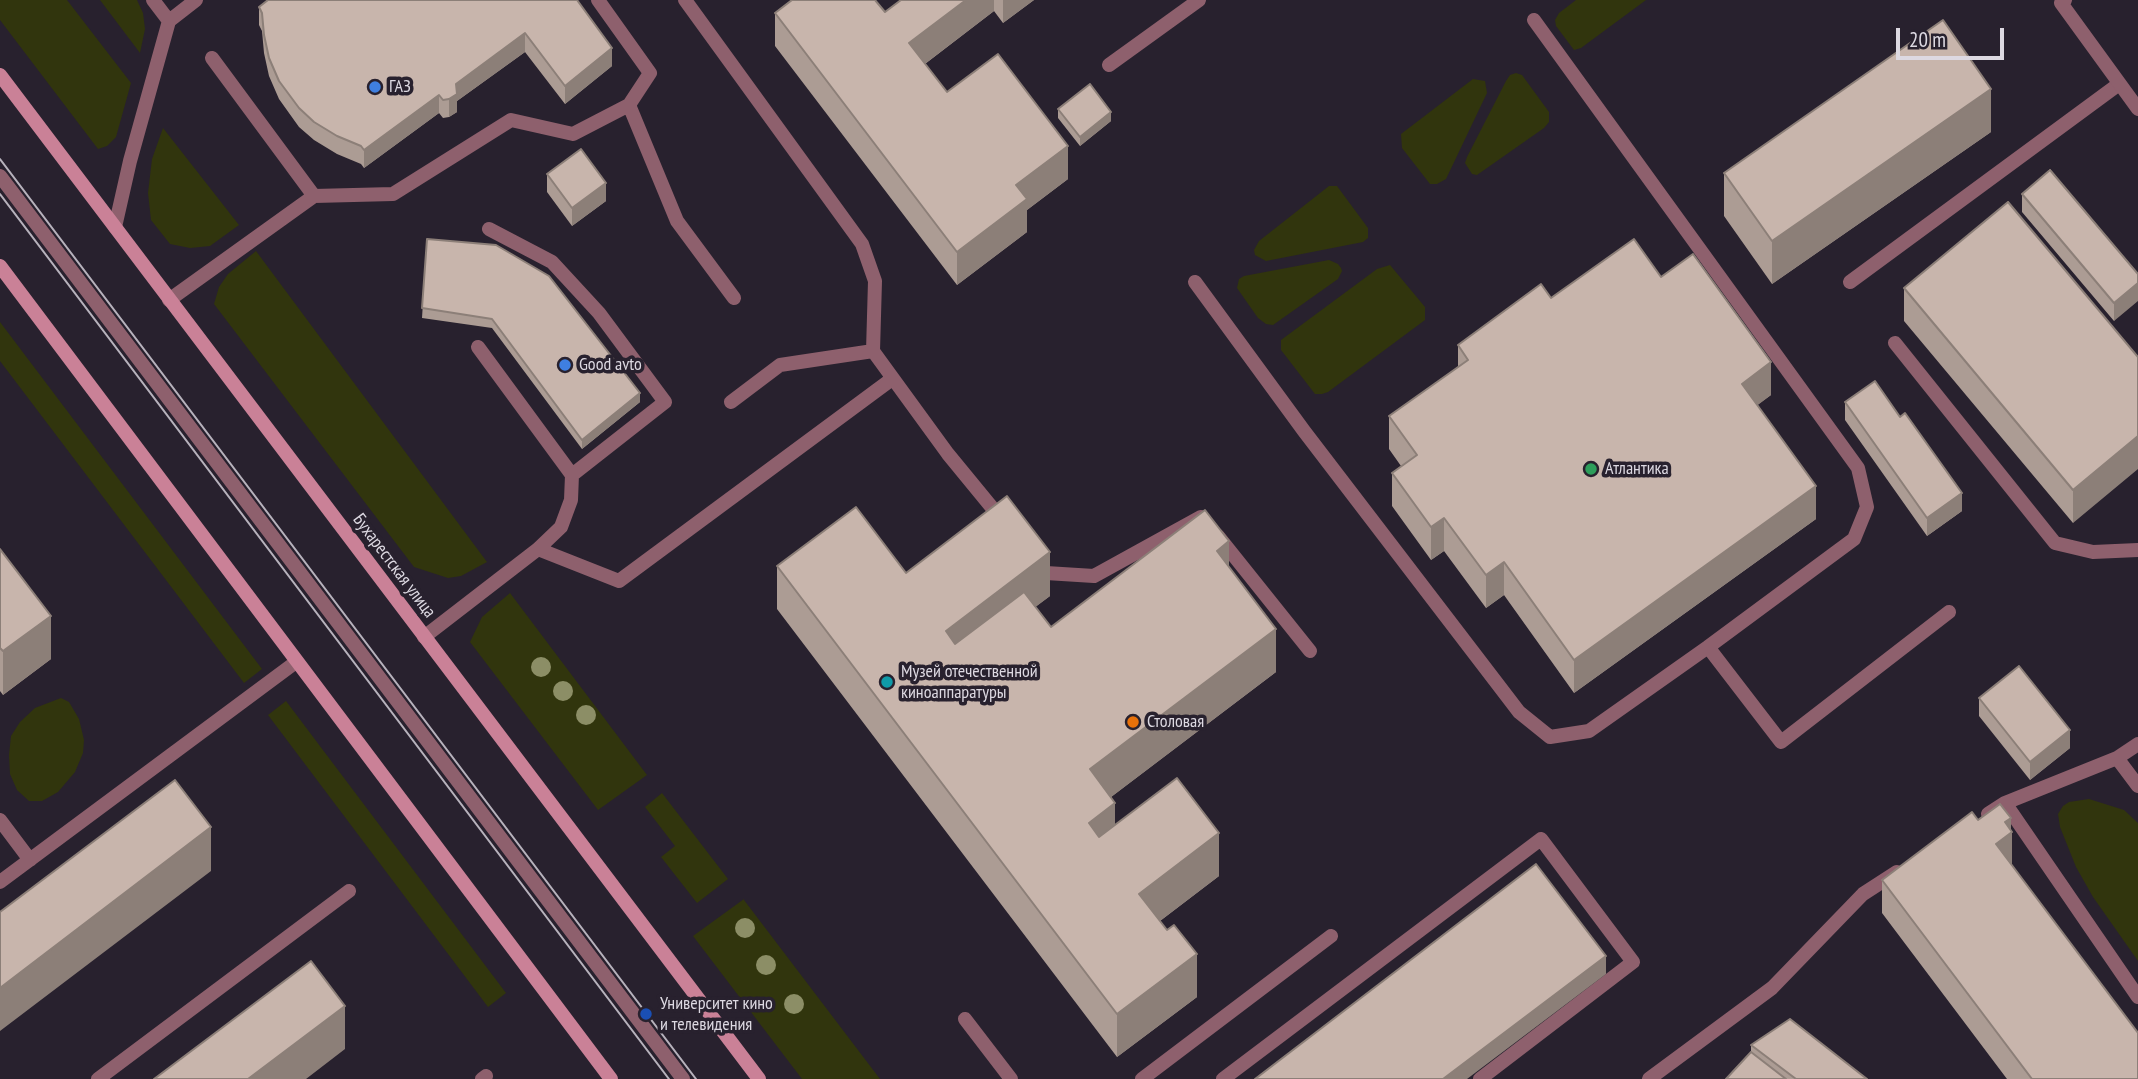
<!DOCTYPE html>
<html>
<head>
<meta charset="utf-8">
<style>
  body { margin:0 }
  #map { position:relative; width:2138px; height:1079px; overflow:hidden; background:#28212e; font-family:"PT Sans Narrow",sans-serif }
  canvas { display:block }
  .scale { position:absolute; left:1896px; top:28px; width:108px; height:32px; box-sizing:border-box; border:4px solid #ddd9e2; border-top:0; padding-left:9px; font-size:21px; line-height:24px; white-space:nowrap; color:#ddd9e2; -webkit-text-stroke:5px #28212e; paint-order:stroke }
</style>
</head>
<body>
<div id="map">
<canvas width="2138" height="1079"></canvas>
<div class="scale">20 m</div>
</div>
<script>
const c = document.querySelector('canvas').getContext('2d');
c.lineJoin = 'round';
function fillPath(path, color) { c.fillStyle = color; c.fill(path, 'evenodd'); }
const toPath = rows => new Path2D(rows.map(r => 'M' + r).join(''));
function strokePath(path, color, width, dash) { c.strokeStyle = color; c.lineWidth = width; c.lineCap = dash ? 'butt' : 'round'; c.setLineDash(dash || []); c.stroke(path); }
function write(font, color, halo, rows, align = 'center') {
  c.font = font + ' "PT Sans Narrow",sans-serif'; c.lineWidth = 7; c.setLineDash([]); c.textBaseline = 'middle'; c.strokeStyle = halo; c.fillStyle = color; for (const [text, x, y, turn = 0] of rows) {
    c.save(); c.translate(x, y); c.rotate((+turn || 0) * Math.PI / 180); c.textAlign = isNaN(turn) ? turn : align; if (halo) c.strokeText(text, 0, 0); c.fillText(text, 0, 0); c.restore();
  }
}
fillPath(toPath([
  [0,0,67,0,131,83,116,137,107,146,98,149,0,20],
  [100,0,137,0,143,13,145,29,140,53],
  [1576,0,1646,0,1581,48,1574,50,1556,26,1555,20,1559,13],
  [1516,73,1522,75,1549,112,1549,122,1544,128,1477,175,1472,174,1465,163,1467,157,1506,81,1510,75],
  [1473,79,1485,81,1487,93,1446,179,1437,184,1430,184,1402,148,1401,134],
  [163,128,239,225,210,246,190,248,170,244,151,220,148,193,152,159],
  [1329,186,1337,186,1368,228,1368,238,1363,242,1266,261,1255,255,1254,250,1259,241],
  [256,251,487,562,461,576,448,578,414,567,214,304,219,287,228,274],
  [1329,260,1338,264,1341,268,1342,271,1338,279,1273,325,1266,324,1258,318,1237,288,1239,279,1244,276],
  [1390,265,1425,307,1425,320,1328,392,1322,394,1315,394,1281,350,1281,340,1377,269],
  [0,322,262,669,244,683,0,361],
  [510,593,647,775,598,810,470,642,482,617],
  [61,698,69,702,79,719,84,740,83,753,75,772,58,792,42,801,29,801,17,790,10,774,9,755,11,736,20,722,35,708],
  [286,701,506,993,488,1007,268,715],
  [662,793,728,879,697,903,661,857,675,846,645,807],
  [2089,799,2124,810,2138,823,2138,961,2093,897,2076,867,2060,827,2058,814,2063,806,2069,802],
  [744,899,744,900,880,1079,802,1079,693,936]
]), '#31350d');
strokePath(toPath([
  [153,0,169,21],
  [685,0,862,244,875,281,873,351,948,454,1003,521],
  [1109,65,1199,0],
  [629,105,677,221,734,298],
  [0,176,683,1079],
  [314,196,393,194,511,120,573,134,629,105,650,73,598,0],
  [115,227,130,161,169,21,196,0],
  [489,229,552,262,599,313,665,402,572,475],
  [1195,282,1304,431,1519,712,1550,737,1589,731,1708,647,1854,539,1867,507,1858,468,1534,20],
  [1850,282,2119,84],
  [169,300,314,196,212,58],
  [1895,343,2055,543,2093,552,2138,550],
  [731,402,780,365,873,351],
  [1218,536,1310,651],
  [538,549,619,581,892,379],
  [1038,564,1046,573,1094,576,1201,517],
  [424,637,538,549,561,527,571,500,572,475,478,347],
  [1708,647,1781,742,1949,612],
  [2117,758,2138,786],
  [2005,803,2138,997],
  [1988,814,2005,803,2117,758,2138,744],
  [0,820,30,860],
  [0,882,296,662],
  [965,1019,1011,1079],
  [98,1079,349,891],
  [482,1079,486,1076],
  [1142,1079,1331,936],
  [1223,1079,1541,839,1633,962,1480,1079],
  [1649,1079,1772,988,1863,894,1897,872]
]), '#8e606d', 14);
strokePath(toPath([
  [2065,0,2061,3,2138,109]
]), '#8e606d', 14);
strokePath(toPath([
  [0,75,759,1079],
  [0,266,611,1079]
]), '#ca8197', 14);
strokePath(toPath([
  [0,159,696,1079],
  [0,194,669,1079]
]), '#b7b2bc', 2);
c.fillStyle = '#8c8e66';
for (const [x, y] of [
  [541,667],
  [563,691],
  [586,715],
  [745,928],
  [766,965],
  [794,1004]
]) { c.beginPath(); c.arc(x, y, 10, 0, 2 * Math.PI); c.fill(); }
fillPath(toPath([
  [577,0,612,66,565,104,525,52,457,101,457,112,449,117,443,118,439,113,364,168,361,164,337,154,314,140,299,127,279,99,269,76,264,53,262,31,259,25,259,7],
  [901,0,1034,0,1003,23,994,11,925,64,947,92,1068,179,1027,210,1027,232,957,285,775,46,775,13,885,12],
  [1058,109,1111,121,1080,146,1058,118],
  [1991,132,1772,284,1724,216,1724,173],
  [547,174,606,201,572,226,547,192],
  [2022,194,2138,274,2114,321,2022,212],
  [427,239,640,402,582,449,492,328,422,318],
  [1661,277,1771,395,1757,405,1816,519,1574,693,1504,595,1486,608,1444,551,1431,560,1392,506,1392,473,1401,466,1389,449,1389,416,1458,367,1458,345,1551,298],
  [1904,288,2138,357,2073,523,1904,321],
  [1845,402,1962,511,1927,536,1845,420],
  [0,549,51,659,3,695,0,691],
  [777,566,906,573,1050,596,1035,607,1051,627,1229,567,1276,672,1111,797,1115,824,1219,876,1160,921,1197,997,1117,1057,777,609],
  [1979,698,2070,748,2030,780,1979,716],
  [1978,820,2011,831,2011,865,2138,1079,2007,1079,1882,913,1882,880],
  [1751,1045,1867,1079,1726,1079,1751,1052]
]), '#ac9c94');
fillPath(toPath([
  [966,0,994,0,994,11,909,76,909,43],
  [1003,0,1034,0,1003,23],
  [525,33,525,52,457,101,457,112,449,117,449,99,456,84],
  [612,48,612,66,565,104,565,86],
  [1991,89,1991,132,1772,284,1772,241],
  [439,95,439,113,364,168,364,150],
  [1111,112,1111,121,1080,146,1080,137],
  [1068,146,1068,179,1027,210,1027,232,957,285,957,252,1016,185],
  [606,183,606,201,572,226,572,208],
  [2138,283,2138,301,2114,321,2114,303],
  [1771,362,1771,395,1742,417,1742,384],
  [640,393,640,402,582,449,582,440],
  [2138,436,2138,469,2073,523,2073,490],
  [1816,486,1816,519,1574,693,1574,660],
  [1962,493,1962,511,1927,536,1927,518],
  [1444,518,1444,551,1431,560,1431,527],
  [1229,541,1229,585,1217,551],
  [1050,552,1050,596,946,675,946,631],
  [1504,562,1504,595,1486,608,1486,575],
  [51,616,51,659,3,695,3,651],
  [1276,629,1276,672,1090,813,1090,769],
  [2070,730,2070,748,2030,780,2030,762],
  [1115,803,1115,846,1089,866,1089,823],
  [2011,818,2011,832,2012,832,2012,865,1996,844,2005,822],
  [211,827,211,871,0,1031,0,988],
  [1219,833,1219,876,1139,937,1139,894],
  [1197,954,1197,997,1117,1057,1117,1014],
  [1606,956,1606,974,1467,1079,1443,1079],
  [345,1006,345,1049,306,1079,248,1079]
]), '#8c7f78');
const building = toPath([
  [268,0,577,0,612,48,565,86,525,33,456,84,457,94,449,99,443,100,439,95,364,150,361,146,337,136,314,122,299,108,279,81,269,58,264,35,262,13,259,7,268,0],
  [792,0,875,0,885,12,901,0,966,0,909,43,947,92,998,54,1068,146,1016,185,1027,199,957,252,775,13,792,0],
  [1943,20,1991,89,1772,241,1724,173,1943,20],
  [1090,84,1111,112,1080,137,1058,109,1090,84],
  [581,149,606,183,572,208,547,174,581,149],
  [2050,170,2138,274,2138,283,2114,303,2022,194,2050,170],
  [2008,202,2138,357,2138,436,2073,490,1904,288,2008,202],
  [427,239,496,245,549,276,640,393,582,440,492,319,422,308,427,239],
  [1634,239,1661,277,1693,254,1771,362,1742,384,1816,486,1574,660,1504,562,1486,575,1444,518,1431,527,1392,473,1417,455,1389,416,1468,360,1458,345,1541,284,1551,298,1634,239],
  [1875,381,1900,417,1905,413,1962,493,1927,518,1845,402,1875,381],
  [1007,496,1050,552,946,631,955,644,1024,592,1051,627,1205,510,1229,541,1217,551,1276,629,1090,769,1115,803,1089,823,1099,837,1177,778,1219,833,1139,894,1167,930,1174,925,1197,954,1117,1014,777,566,856,507,906,573,1007,496],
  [0,549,51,616,3,651,0,648,0,549],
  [2019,666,2070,730,2030,762,1979,698,2019,666],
  [175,780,211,827,0,988,0,912,175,780],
  [2000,804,2011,818,2005,822,2012,832,1996,844,2138,1033,2138,1079,2032,1079,1882,880,1972,812,1978,820,2000,804],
  [1536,864,1606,956,1443,1079,1255,1079,1536,864],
  [311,961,345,1006,248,1079,154,1079,311,961],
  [1790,1019,1867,1079,1796,1079,1751,1045,1790,1019],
  [1751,1052,1786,1079,1726,1079,1751,1052]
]);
fillPath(building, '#c8b5ac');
strokePath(building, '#8c7f78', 2);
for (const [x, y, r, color] of [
  [375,87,7,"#3f7fe0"],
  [565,365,7,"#3f7fe0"],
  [1591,469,7,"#2e9e5b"],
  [887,682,7,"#0f9aa8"],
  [1133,722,7,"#e8710a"],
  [646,1014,7,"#1a4fb4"]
]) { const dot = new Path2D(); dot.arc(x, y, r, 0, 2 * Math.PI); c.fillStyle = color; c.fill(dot); strokePath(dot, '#28212e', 2.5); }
write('18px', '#ddd9e2', '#28212e', [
  ["ГАЗ",389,87],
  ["Good avto",579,365],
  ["Атлантика",1605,469],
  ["Музей отечественной",901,672],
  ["киноаппаратуры",901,693],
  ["Столовая",1147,722],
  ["Университет кино",660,1004],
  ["и телевидения",660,1025]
], 'left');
write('18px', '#ddd9e2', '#28212e', [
  ["Бухарестская улица",394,566,53]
]);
</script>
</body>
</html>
